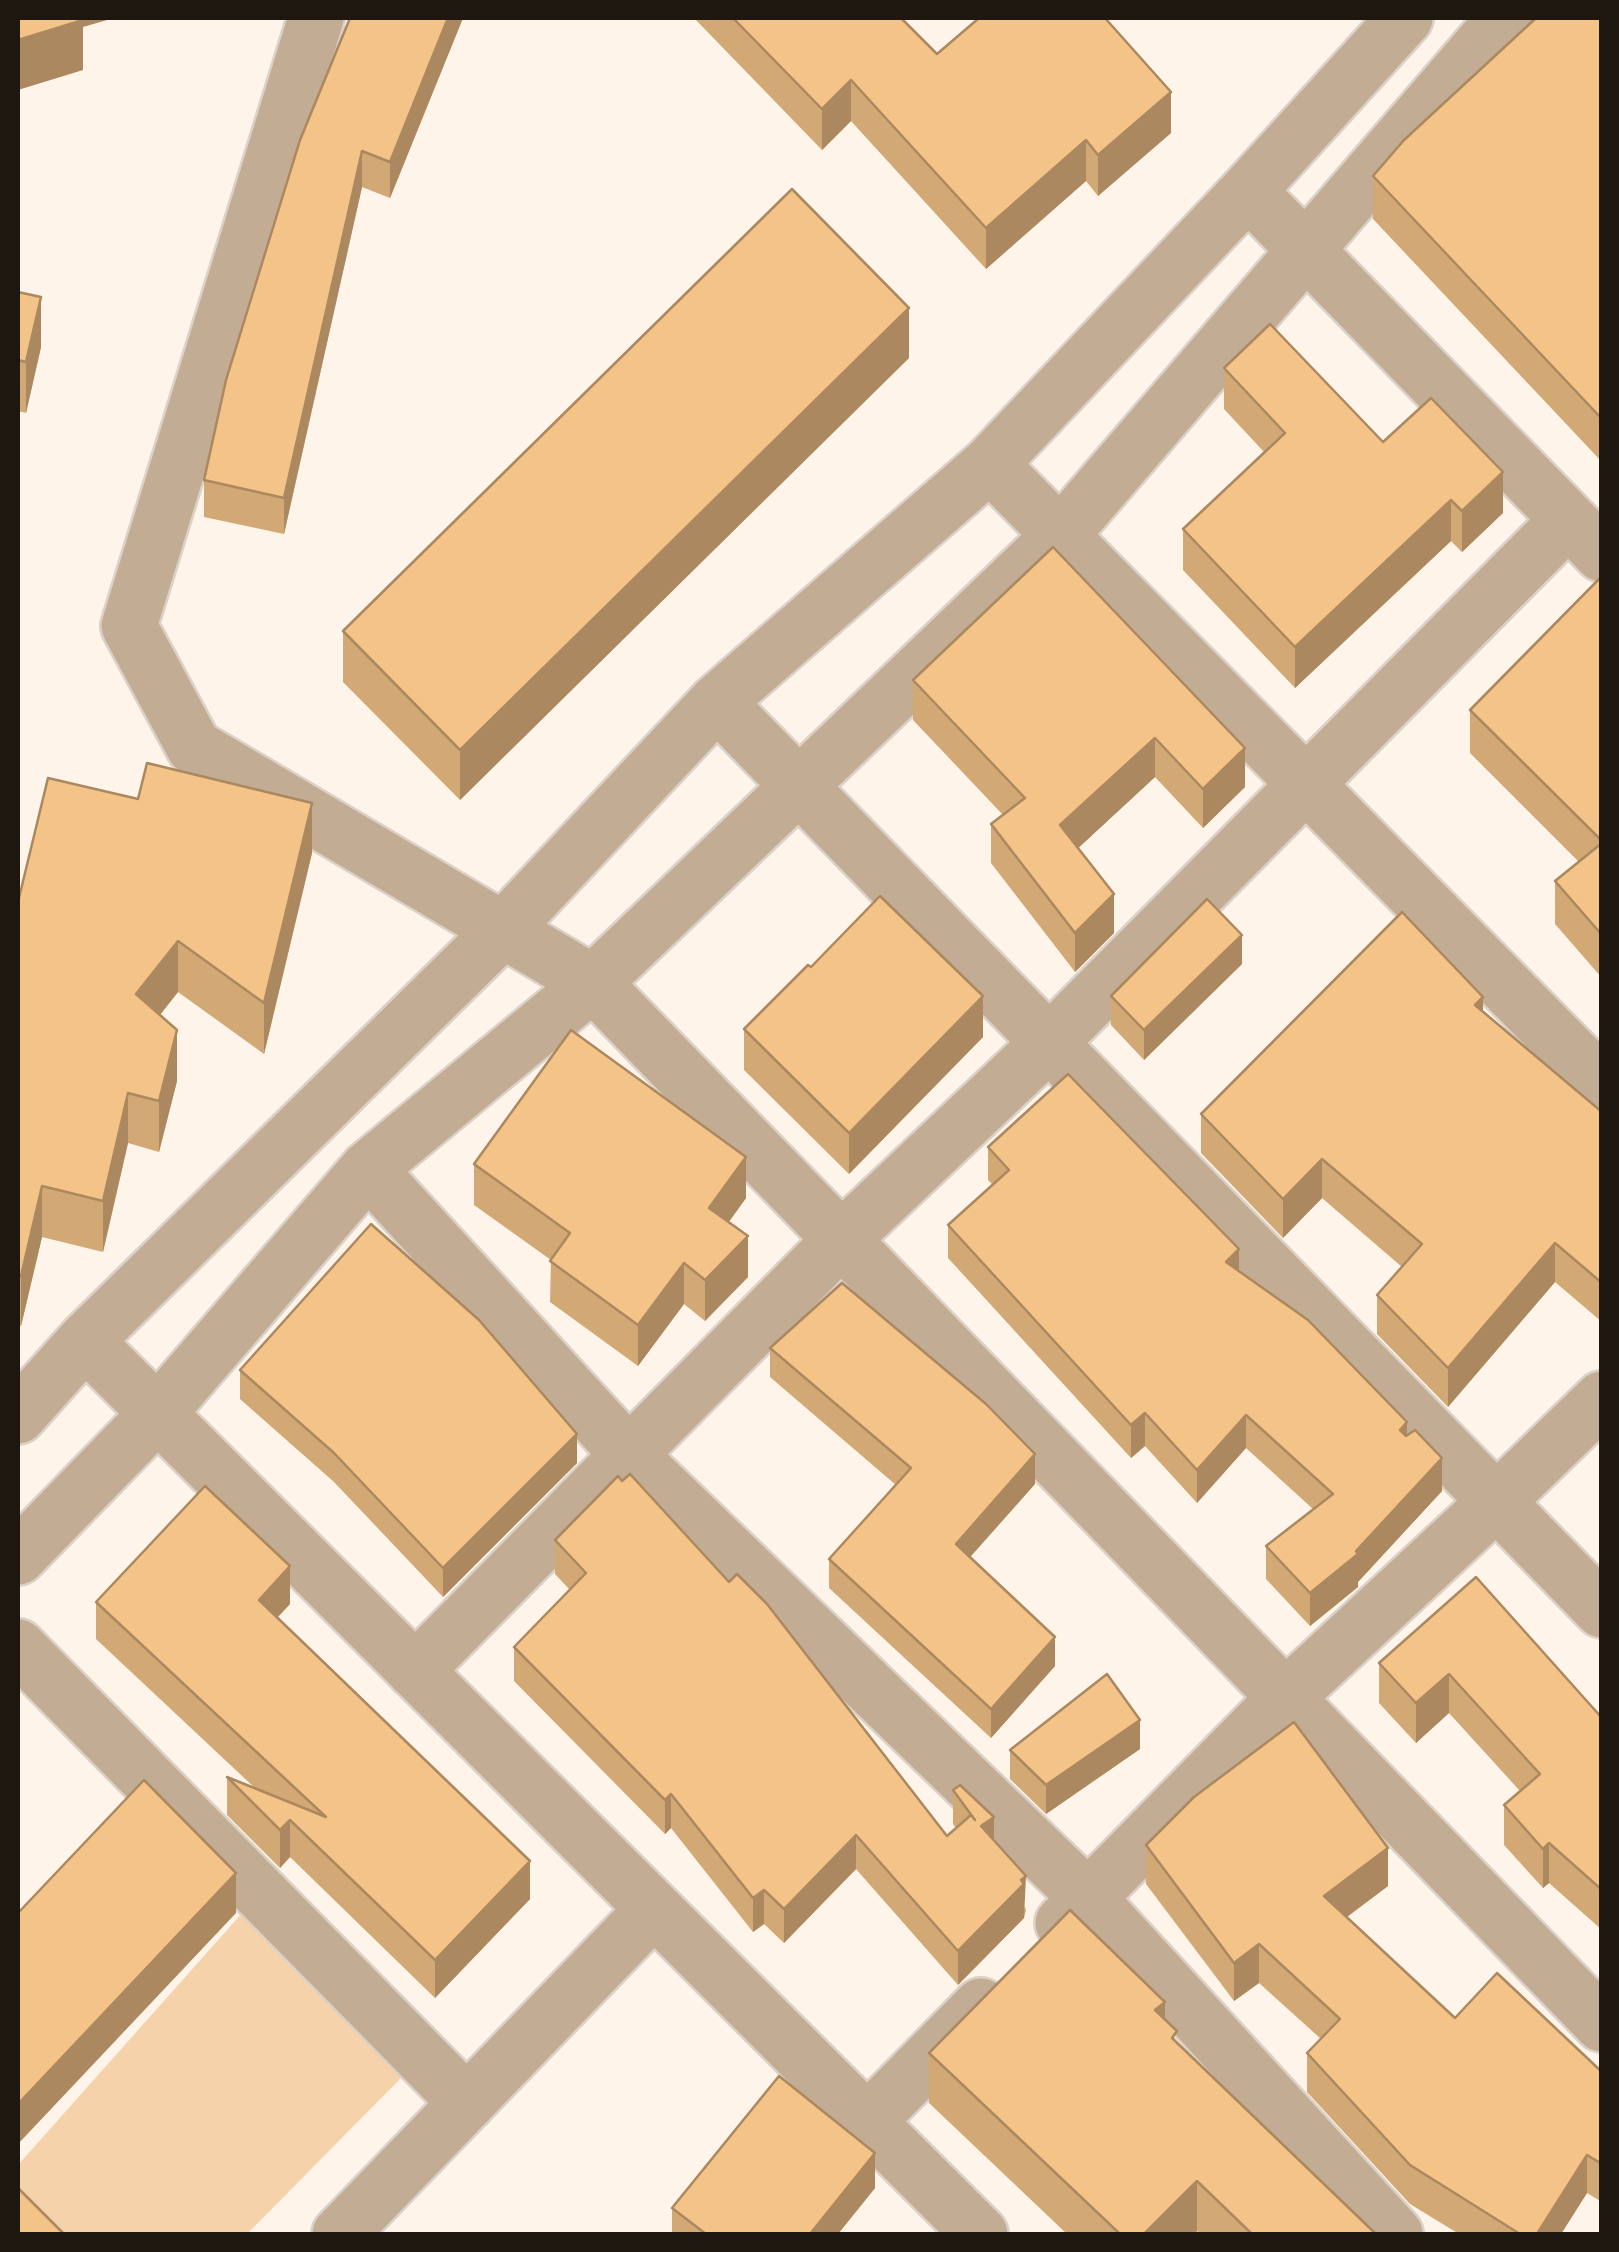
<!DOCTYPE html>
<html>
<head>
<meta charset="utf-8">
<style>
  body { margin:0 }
  #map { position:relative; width:1619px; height:2252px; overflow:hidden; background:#fff4e9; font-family:Roboto,sans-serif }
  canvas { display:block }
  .frame { position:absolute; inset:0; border:20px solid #1d1710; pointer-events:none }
</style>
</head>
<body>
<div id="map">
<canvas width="1619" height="2252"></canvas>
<div class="frame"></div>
</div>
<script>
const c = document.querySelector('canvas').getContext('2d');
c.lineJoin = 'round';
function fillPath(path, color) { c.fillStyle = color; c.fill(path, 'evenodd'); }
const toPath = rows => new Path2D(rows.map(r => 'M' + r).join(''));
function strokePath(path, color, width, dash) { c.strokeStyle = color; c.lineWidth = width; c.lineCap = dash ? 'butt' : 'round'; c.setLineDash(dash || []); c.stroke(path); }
fillPath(toPath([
  [243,1912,401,2078,247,2234,54,2234,18,2199,18,2165]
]), '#f5d2a9');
const street = toPath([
  [316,18,129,626,194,747,593,983,1602,2024],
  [1248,191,1602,554],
  [990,464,1602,1084],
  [717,702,1602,1610],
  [368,1169,629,1455,1088,1898,1395,2234],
  [85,1341,980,2234],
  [18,1416,85,1341,503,930,717,702,990,464,1248,191,1405,18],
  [18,1557,158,1413,368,1169,593,983,1060,536,1505,18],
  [18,1647,467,2103],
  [415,1671,842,1239,1049,1043,1567,521],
  [1063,1923,1285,1698,1496,1502,1602,1399],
  [866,2123,981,2006],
  [340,2234,653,1910]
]);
strokePath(street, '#dbd1c6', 60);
strokePath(street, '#c2ad94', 55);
fillPath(toPath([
  [463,18,390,198,362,187,284,534,204,517,204,480,300,140],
  [694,18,901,18,937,54,1171,133,1098,196,1086,181,986,269,851,121,822,150],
  [1602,20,1602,462,1373,219,1373,176],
  [18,292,41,347,26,413,18,411],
  [909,358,460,800,343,682,343,631],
  [1224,368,1503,513,1462,552,1451,541,1295,688,1183,570,1183,529,1265,453,1224,409],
  [1053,547,1245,787,1203,828,1155,777,1078,848,1114,933,1075,972,991,863,991,824,1003,815,913,720,913,680],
  [1602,576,1602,978,1555,924,1555,881,1579,862,1470,753,1470,710],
  [312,853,264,1054,178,992,160,1015,177,1081,159,1152,128,1143,103,1252,42,1237,21,1326,18,1325,18,902],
  [1242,964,1144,1060,1111,1025,1111,996],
  [811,967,983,1037,849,1174,744,1070,744,1029],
  [1483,1011,1602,1112,1602,1322,1555,1282,1448,1407,1377,1334,1377,1295,1402,1267,1322,1198,1283,1238,1201,1153,1201,1114],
  [988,1147,1239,1271,1407,1436,1442,1491,1358,1582,1358,1587,1310,1626,1266,1579,1266,1546,1313,1509,1246,1448,1197,1503,1145,1446,1131,1458,948,1258,948,1225,993,1185,988,1180],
  [474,1164,746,1198,729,1222,748,1277,705,1321,684,1304,638,1366,550,1302,551,1260,474,1205],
  [770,1348,1035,1484,970,1557,1055,1666,991,1738,829,1588,829,1559,896,1485,770,1377],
  [240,1370,577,1463,443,1597,334,1482,240,1399],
  [555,1540,947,1836,956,1828,953,1824,953,1790,994,1841,1026,1910,1024,1918,958,1985,856,1869,784,1943,764,1924,753,1932,671,1828,665,1834,514,1681,514,1647,570,1590,555,1574],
  [1476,1577,1602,1718,1602,1930,1549,1883,1543,1888,1504,1845,1504,1805,1520,1791,1449,1713,1416,1743,1379,1703,1379,1663],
  [96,1602,290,1604,277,1618,530,1899,435,1998,290,1857,280,1868,227,1815,227,1777,256,1789,96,1639],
  [1140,1749,1046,1814,1010,1779,1010,1750],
  [1146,1845,1388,1886,1347,1917,1455,2018,1602,2072,1602,2202,1587,2193,1561,2234,1459,2234,1410,2204,1307,2092,1307,2053,1321,2039,1259,1983,1234,2001,1146,1884],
  [1165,2019,1177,2043,1376,2234,1201,2234,1197,2231,1194,2234,1067,2234,929,2103,929,2053],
  [875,2188,838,2234,672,2234,672,2208]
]), '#d2a875');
fillPath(toPath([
  [70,18,114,18,83,27,83,70,18,90,18,40],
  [448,18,463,18,390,198,390,162],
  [851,80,851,121,822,150,822,109],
  [1171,92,1171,133,1098,196,1098,155],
  [1086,140,1086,181,986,269,986,228],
  [362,151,362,187,284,534,284,498],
  [41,297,41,347,26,413,26,362],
  [909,308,909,358,460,800,460,750],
  [1503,472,1503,513,1462,552,1462,511],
  [1451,500,1451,541,1295,688,1295,647],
  [1155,738,1155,777,1060,865,1060,825],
  [1245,748,1245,787,1203,828,1203,789],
  [312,803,312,853,264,1054,264,1003],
  [1114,894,1114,933,1075,972,1075,933],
  [1242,935,1242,964,1144,1060,1144,1030],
  [178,941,178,992,136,1045,136,994],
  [983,996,983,1037,849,1174,849,1133],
  [1483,997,1483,1036,1475,1005],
  [177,1030,177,1081,159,1152,159,1101],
  [128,1093,128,1143,103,1252,103,1201],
  [746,1157,746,1198,709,1249,709,1208],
  [1322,1159,1322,1198,1283,1238,1283,1199],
  [42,1186,42,1237,21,1326,21,1276],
  [748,1236,748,1277,705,1321,705,1280],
  [1555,1243,1555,1282,1448,1407,1448,1368],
  [1239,1249,1239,1282,1226,1262],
  [684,1263,684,1304,638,1366,638,1325],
  [1145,1413,1145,1446,1131,1458,1131,1425],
  [1246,1415,1246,1448,1197,1503,1197,1470],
  [1407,1422,1407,1455,1400,1430],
  [577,1434,577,1463,443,1597,443,1568],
  [1035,1454,1035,1484,956,1573,956,1544],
  [1442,1458,1442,1491,1358,1582,1358,1587,1310,1626,1310,1593,1356,1551],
  [290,1566,290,1604,259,1637,259,1600],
  [1055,1637,1055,1666,991,1738,991,1709],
  [1449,1674,1449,1713,1416,1743,1416,1703],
  [1140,1720,1140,1749,1046,1814,1046,1785],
  [671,1794,671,1828,665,1834,665,1800],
  [994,1817,994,1851,981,1826],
  [290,1820,290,1857,280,1868,280,1830],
  [856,1835,856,1869,784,1943,784,1909],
  [1549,1843,1549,1883,1543,1888,1543,1849],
  [1388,1848,1388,1886,1324,1934,1324,1896],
  [530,1861,530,1899,435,1998,435,1960],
  [236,1873,236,1913,18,2144,18,2104],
  [1026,1876,1024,1918,958,1985,958,1951],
  [764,1890,764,1924,753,1932,753,1898],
  [1259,1944,1259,1983,1234,2001,1234,1963],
  [1165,2002,1165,2053,1155,2010],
  [875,2153,875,2188,838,2234,810,2234],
  [1587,2155,1587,2193,1561,2234,1537,2234],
  [1197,2181,1197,2231,1194,2234,1144,2234]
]), '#ab885f');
const building = toPath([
  [18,18,82,18,83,20,18,40,18,18],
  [350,18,448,18,390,162,362,151,284,498,204,480,226,380,300,140,350,18],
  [733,18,901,18,937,54,979,18,1105,18,1171,92,1098,155,1086,140,986,228,851,80,822,109,733,18],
  [1536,18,1599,18,1602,20,1602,419,1373,176,1404,140,1536,18],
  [792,189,909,308,460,750,343,631,792,189],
  [18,292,41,297,26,362,18,360,18,292],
  [1270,324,1383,442,1431,398,1503,472,1462,511,1451,500,1295,647,1183,529,1285,433,1224,368,1270,324],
  [1053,547,1245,748,1203,789,1155,738,1060,825,1114,894,1075,933,991,824,1025,798,913,680,1053,547],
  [1602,576,1602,841,1470,710,1602,576],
  [147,763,312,803,264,1003,178,941,136,994,177,1030,159,1101,128,1093,103,1201,42,1186,21,1276,18,1275,18,902,48,778,138,799,147,763],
  [1602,843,1602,935,1555,881,1602,843],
  [880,896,983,996,849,1133,744,1029,808,965,811,967,880,896],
  [1207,899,1242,935,1144,1030,1111,996,1207,899],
  [1402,912,1483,997,1475,1005,1602,1112,1602,1283,1555,1243,1448,1368,1377,1295,1422,1244,1322,1159,1283,1199,1201,1114,1402,912],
  [571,1030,746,1157,709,1208,748,1236,705,1280,684,1263,638,1325,550,1261,570,1233,474,1164,571,1030],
  [1068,1074,1239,1249,1226,1262,1308,1320,1407,1422,1400,1430,1406,1436,1415,1430,1442,1458,1356,1551,1358,1554,1310,1593,1266,1546,1333,1494,1246,1415,1197,1470,1145,1413,1131,1425,948,1225,1009,1170,988,1147,1068,1074],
  [371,1224,479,1320,577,1434,443,1568,334,1453,240,1370,371,1224],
  [842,1283,986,1404,1035,1454,956,1544,1055,1637,991,1709,829,1559,911,1468,770,1348,842,1283],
  [630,1474,729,1582,737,1574,767,1604,947,1836,971,1815,975,1820,953,1790,960,1785,994,1817,981,1826,1026,1876,1021,1880,1024,1884,958,1951,856,1835,784,1909,764,1890,753,1898,671,1794,665,1800,514,1647,586,1573,555,1540,618,1476,622,1481,630,1474],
  [205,1486,290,1566,259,1600,530,1861,435,1960,290,1820,280,1830,227,1777,326,1817,96,1602,205,1486],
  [1476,1577,1602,1718,1602,1890,1549,1843,1543,1849,1504,1805,1540,1774,1449,1674,1416,1703,1379,1663,1476,1577],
  [1107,1674,1140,1720,1046,1785,1010,1750,1107,1674],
  [1294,1722,1388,1848,1324,1896,1455,2018,1497,1973,1602,2072,1602,2164,1587,2155,1537,2234,1520,2234,1410,2165,1307,2053,1340,2019,1259,1944,1234,1963,1146,1845,1194,1797,1294,1722],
  [144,1780,236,1873,18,2104,18,1913,144,1780],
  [1070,1910,1165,2002,1155,2010,1177,2031,1172,2038,1376,2234,1252,2234,1197,2181,1144,2234,1120,2234,929,2053,1070,1910],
  [779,2076,875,2153,810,2234,706,2234,672,2208,779,2076],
  [18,2188,64,2234,18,2234,18,2188]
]);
fillPath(building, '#f4c388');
strokePath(building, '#ab885f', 2.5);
</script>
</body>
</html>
